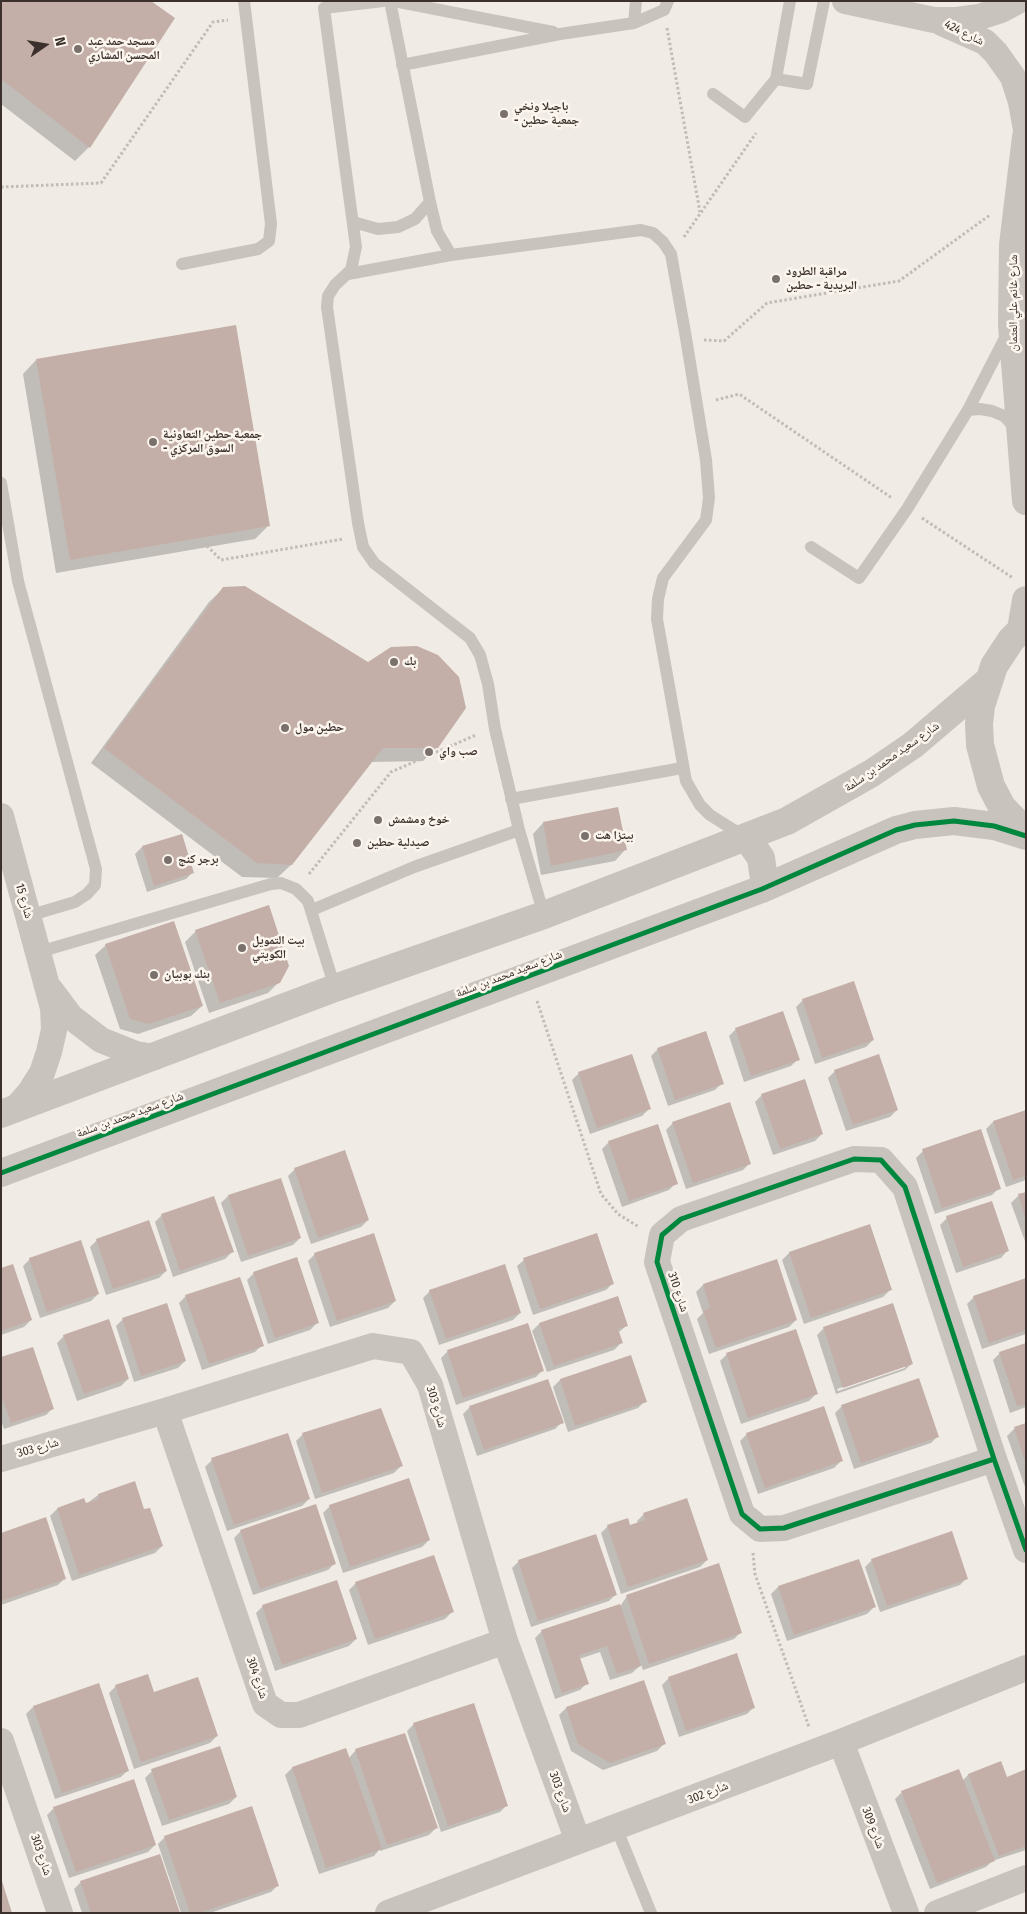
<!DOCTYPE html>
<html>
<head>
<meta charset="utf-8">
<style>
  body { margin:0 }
  #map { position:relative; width:1027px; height:1914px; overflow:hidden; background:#f0ebe5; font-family:"Fira Sans Condensed",sans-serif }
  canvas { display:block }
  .frame { position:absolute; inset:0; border:2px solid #3b302b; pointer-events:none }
  .north { position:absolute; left:20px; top:20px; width:50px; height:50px; -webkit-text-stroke:4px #fbf5ee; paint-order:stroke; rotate:77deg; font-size:14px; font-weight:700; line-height:20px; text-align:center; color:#3b302b }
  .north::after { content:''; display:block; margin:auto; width:18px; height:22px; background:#3b302b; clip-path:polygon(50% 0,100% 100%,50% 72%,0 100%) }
</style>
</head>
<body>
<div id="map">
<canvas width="1027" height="1914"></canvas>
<div class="frame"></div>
<div class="north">N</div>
</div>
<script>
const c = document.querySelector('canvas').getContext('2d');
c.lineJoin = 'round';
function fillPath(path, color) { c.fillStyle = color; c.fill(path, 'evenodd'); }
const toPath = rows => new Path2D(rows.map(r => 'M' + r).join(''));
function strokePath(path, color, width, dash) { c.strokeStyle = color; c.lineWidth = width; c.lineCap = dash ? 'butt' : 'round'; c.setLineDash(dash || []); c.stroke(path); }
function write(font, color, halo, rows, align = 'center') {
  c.font = font + ' "Fira Sans Condensed","Noto Naskh Arabic",sans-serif'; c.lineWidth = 5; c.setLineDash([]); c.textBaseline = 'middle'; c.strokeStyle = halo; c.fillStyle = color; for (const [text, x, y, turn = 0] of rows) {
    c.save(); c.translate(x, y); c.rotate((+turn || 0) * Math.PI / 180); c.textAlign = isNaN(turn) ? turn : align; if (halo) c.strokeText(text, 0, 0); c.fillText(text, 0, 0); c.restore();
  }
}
fillPath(toPath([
  [1,1,148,1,89,147,75,161,1,104],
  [36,360,269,525,255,539,56,573,23,374],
  [224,588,437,747,423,761,371,762,292,864,277,878,242,877,91,763,209,602],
  [617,808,625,850,615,861,541,875,533,834,543,823],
  [182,835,193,872,186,879,147,892,135,854,142,847],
  [196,931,279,982,268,993,209,1013,185,942],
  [106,945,202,1006,191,1016,138,1034,120,1029,95,955],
  [803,1000,873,1040,866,1047,815,1064,796,1007],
  [736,1029,798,1059,791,1066,744,1082,729,1036],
  [658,1049,722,1083,715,1090,668,1106,651,1056],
  [835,1071,897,1110,890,1117,846,1131,828,1078],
  [579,1073,649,1109,642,1116,590,1134,572,1080],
  [762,1095,822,1134,815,1141,773,1155,755,1102],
  [1026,1111,1026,1180,1006,1187,986,1129,993,1122],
  [673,1123,750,1163,743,1170,686,1189,666,1130],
  [609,1142,676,1183,669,1190,622,1207,602,1149],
  [923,1151,999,1188,992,1195,935,1214,916,1158],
  [295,1169,368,1220,361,1227,311,1244,288,1176],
  [280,1179,300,1238,293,1245,241,1262,221,1203,228,1196],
  [1026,1193,1026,1244,1011,1203,1018,1196],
  [162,1215,232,1252,225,1259,173,1277,155,1222],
  [947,1218,1007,1251,1001,1258,956,1273,940,1225],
  [97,1240,166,1271,159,1278,106,1295,90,1247],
  [789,1253,890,1290,883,1297,804,1324,782,1260],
  [315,1254,395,1301,388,1308,330,1327,308,1261],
  [30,1259,98,1294,91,1301,40,1318,23,1266],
  [524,1260,613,1283,606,1290,533,1315,517,1266],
  [776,1261,796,1320,789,1327,709,1354,697,1319,703,1313,696,1292,703,1285],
  [1,1270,31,1320,24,1327,1,1335],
  [254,1273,317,1323,310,1330,268,1344,247,1280],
  [1026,1280,1026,1334,982,1349,967,1304,974,1297],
  [430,1291,520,1313,513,1320,439,1345,423,1298],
  [186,1296,262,1345,255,1352,202,1370,179,1303],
  [123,1319,185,1361,178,1368,134,1382,116,1326],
  [539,1324,626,1326,618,1333,621,1343,614,1350,547,1372,532,1331],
  [824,1328,912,1363,905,1370,836,1394,817,1335],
  [905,1365,905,1368,838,1391,837,1389],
  [64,1336,128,1379,121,1386,77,1401,57,1343],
  [1026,1344,1026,1407,1010,1413,993,1360,1000,1353],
  [448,1351,543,1370,536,1377,456,1405,441,1358],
  [727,1354,816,1394,809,1401,741,1424,720,1361],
  [630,1356,645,1401,638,1408,568,1432,553,1387,560,1380],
  [1,1359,53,1408,46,1415,4,1429,1,1421],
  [842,1406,938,1436,931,1443,854,1469,835,1413],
  [470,1407,562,1422,555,1429,477,1456,463,1414],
  [354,1417,401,1466,394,1473,315,1499,296,1441,303,1434],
  [1026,1425,1026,1490,1007,1436,1014,1429],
  [747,1434,841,1461,834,1468,758,1494,740,1441],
  [212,1460,309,1499,302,1506,227,1531,205,1467],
  [98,1495,143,1511,162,1546,155,1553,72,1581,50,1516,57,1509,85,1505],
  [330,1506,429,1540,422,1547,343,1573,323,1513],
  [644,1514,707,1560,700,1567,621,1594,601,1533,608,1526,629,1527,638,1524,637,1521],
  [241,1531,335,1563,328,1570,253,1595,234,1538],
  [1,1534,65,1578,58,1585,1,1605],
  [858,1560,874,1607,867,1614,787,1641,771,1594,778,1587],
  [872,1560,967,1578,960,1585,880,1612,865,1567],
  [519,1561,616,1594,609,1601,531,1627,512,1568],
  [356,1583,452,1612,445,1619,368,1645,349,1590],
  [627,1596,741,1632,734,1639,643,1670,641,1665,632,1673,610,1680,600,1652,579,1659,587,1683,580,1690,555,1699,535,1638,542,1631,621,1605],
  [263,1606,356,1639,349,1646,275,1671,256,1613],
  [669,1678,754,1707,747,1714,679,1737,662,1685],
  [643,1682,664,1744,657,1751,603,1770,571,1751,559,1715,566,1708],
  [116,1686,153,1693,217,1736,210,1743,134,1769,109,1693],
  [33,1707,128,1770,121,1777,55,1799,26,1714],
  [414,1724,507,1805,500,1812,441,1832,407,1731],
  [345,1750,348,1759,356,1750,436,1828,429,1835,380,1851,380,1849,374,1856,319,1874,285,1775,292,1768],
  [1001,1762,1007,1778,1026,1771,1026,1850,992,1861,986,1867,930,1889,895,1799,902,1792,962,1781,968,1775],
  [152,1771,236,1797,229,1804,162,1826,145,1778],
  [54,1808,155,1845,148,1852,69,1878,47,1815],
  [165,1837,278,1885,271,1892,210,1913,181,1913,158,1844],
  [81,1882,178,1913,82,1913,74,1889]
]), '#0003');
fillPath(toPath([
  [4,1,151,1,175,18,90,148,1,79,1,5],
  [236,325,270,526,70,560,36,359],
  [245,586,368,662,391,647,417,646,438,655,459,677,466,708,438,748,383,748,292,865,257,863,104,748,223,587],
  [618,807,627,850,551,866,543,822],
  [182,834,194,873,154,886,142,846],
  [269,905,289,966,280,983,220,1003,195,930],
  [174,921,203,1006,149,1024,130,1019,105,944],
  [854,981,874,1040,822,1058,802,999],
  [783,1011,800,1060,751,1076,735,1028],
  [706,1031,724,1084,675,1100,657,1048],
  [632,1054,651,1109,597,1128,578,1072],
  [879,1054,898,1110,853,1125,834,1070],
  [805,1079,823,1134,780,1149,761,1094],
  [730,1102,751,1164,693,1183,672,1122],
  [1026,1110,1026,1176,1013,1180,993,1121],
  [658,1124,678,1184,629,1201,608,1141],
  [981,1129,1001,1189,942,1208,922,1149],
  [345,1150,369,1220,318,1238,294,1168],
  [281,1178,301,1238,248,1256,228,1195],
  [1026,1192,1026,1217,1025,1217,1018,1194],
  [214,1196,234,1252,180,1271,161,1214],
  [992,1201,1009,1251,963,1267,946,1216],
  [149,1220,167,1271,113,1289,96,1239],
  [870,1224,892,1290,811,1318,789,1252],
  [374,1233,396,1301,337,1321,314,1253],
  [597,1233,614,1284,540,1309,523,1258],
  [81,1240,99,1294,47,1312,29,1258],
  [297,1257,319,1323,275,1338,253,1272],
  [777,1259,797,1320,716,1348,703,1311,710,1308,703,1284],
  [13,1264,32,1320,1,1331,1,1268],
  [505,1264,521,1313,446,1339,429,1290],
  [240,1277,264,1346,209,1364,185,1295],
  [1026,1278,1026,1330,989,1343,973,1296],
  [618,1296,628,1326,618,1329,623,1343,554,1366,539,1323],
  [167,1303,186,1361,141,1376,122,1318],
  [893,1303,913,1364,843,1388,823,1327],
  [109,1319,129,1379,84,1394,63,1335],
  [528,1323,544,1371,463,1398,447,1350],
  [796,1329,818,1394,748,1418,726,1353],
  [1026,1343,1026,1404,1017,1406,999,1352],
  [33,1347,54,1409,11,1423,1,1394,1,1357],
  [631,1355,647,1402,575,1426,560,1379],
  [919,1378,939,1437,861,1463,841,1405],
  [548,1379,564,1423,484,1450,469,1406],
  [824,1406,843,1461,765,1488,746,1433],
  [381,1408,403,1466,322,1493,302,1433],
  [1026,1423,1026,1462,1025,1462,1014,1427],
  [288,1433,310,1499,234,1525,211,1458],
  [409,1478,430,1540,350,1567,329,1505],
  [135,1481,144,1509,150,1508,163,1546,79,1575,57,1508,84,1498,86,1503,99,1499,98,1494],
  [687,1498,708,1560,628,1587,607,1525,628,1518,630,1525,645,1520,643,1513],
  [316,1504,336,1564,260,1589,240,1530],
  [46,1517,66,1579,1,1601,1,1533],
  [952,1531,968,1579,887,1606,871,1559],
  [596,1534,617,1595,538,1621,518,1560],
  [434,1555,454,1612,375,1639,355,1582],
  [859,1559,876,1607,794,1635,778,1586],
  [719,1563,742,1633,649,1664,626,1595],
  [337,1580,357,1639,282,1665,262,1605],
  [620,1604,641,1666,617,1674,607,1646,579,1655,589,1684,562,1693,541,1630],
  [737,1653,755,1708,686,1731,668,1677],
  [148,1674,154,1692,198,1677,218,1736,141,1762,115,1685],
  [644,1680,666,1744,610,1763,578,1744,566,1707],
  [99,1683,129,1771,62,1793,33,1706],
  [474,1703,508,1806,448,1826,413,1723],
  [405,1733,438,1828,387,1845,355,1749],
  [220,1746,237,1797,169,1820,151,1769],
  [346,1748,382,1849,326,1868,292,1767],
  [1001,1761,1007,1777,1026,1769,1026,1846,999,1856,968,1774],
  [959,1769,995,1861,937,1883,901,1791],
  [134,1779,156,1845,76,1872,53,1807],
  [252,1806,279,1886,199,1913,190,1913,164,1836],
  [160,1854,180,1913,91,1913,80,1881],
  [1,1881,2,1881,12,1913,1,1913]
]), '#c3afa7');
strokePath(toPath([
  [667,28,700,212],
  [1,187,101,183,213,22,228,20],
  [684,237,756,133],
  [704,340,724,341,767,303,899,281,990,215],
  [716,400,739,394,892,498],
  [922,518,1013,578],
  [207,546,221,560,343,539],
  [309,874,391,772,476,735],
  [537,1001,601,1194,618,1214,639,1227],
  [753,1553,755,1574,809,1727]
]), '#c2bbb6', 3, [2.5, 2.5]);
strokePath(toPath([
  [383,1,324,8,356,247,351,270,335,285,328,296,327,307,358,523,363,547,374,563,470,638,480,655,488,684,495,729,519,830,544,915],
  [390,1,430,202,437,231,451,255],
  [394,1,553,32],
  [634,23,636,1],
  [402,65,560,34,634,23,664,10,668,1],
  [776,79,790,1],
  [713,94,745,117,776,79,807,84,824,1],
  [353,222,378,229,398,227,415,219,430,202],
  [182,264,258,249,269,241,271,224,244,1],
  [348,274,451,255,641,230,653,233,663,242,671,254,686,338,706,460,709,498,706,520,663,578,658,599,657,619,686,781,700,805,710,815,745,837],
  [968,410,980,409,992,411,1004,416,1016,429],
  [1,483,18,581,96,869,95,885,87,894,75,902,28,916],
  [811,547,859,578,907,509,968,410,1007,334],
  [511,799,682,768],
  [312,910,414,867,519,830],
  [39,952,271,884,281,883,296,889,308,901,335,988],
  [616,1827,651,1913]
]), '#c9c3be', 12);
strokePath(toPath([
  [845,1,934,20,957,20,979,17,1001,10,1018,1],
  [942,23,985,42,996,53,1013,77,1021,102,1026,130],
  [1,816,53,1008,54,1030,49,1052,42,1073,30,1092,15,1109],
  [50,989,71,1017,101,1040,136,1054,155,1057],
  [165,1411,265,1704,281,1715,299,1715,505,1641],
  [1,1459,165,1411,373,1346,411,1352,430,1385,505,1641,578,1841],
  [994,1459,784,1528,760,1529,742,1514,657,1262,662,1235,681,1219,854,1159,881,1160,905,1187,994,1459,1026,1550],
  [1,1741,60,1913],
  [841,1742,906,1913],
  [388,1913,841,1742,1026,1668],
  [937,1913,1026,1878]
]), '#c9c3be', 26);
strokePath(toPath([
  [1026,137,1013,245,1012,325,1026,501],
  [1026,625,1011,640,994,666,981,706,979,724,980,745,991,786,1002,807,1026,832],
  [1021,630,1026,600],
  [747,838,761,858,764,879,762,889],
  [1,1114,335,988,544,915,787,821,872,773,913,745,987,682],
  [1,1173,762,889,896,830,915,825,954,821,994,826,1026,836]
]), '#c9c3be', 28);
strokePath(toPath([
  [1,1173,762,889,896,830,915,825,954,821,994,826,1026,836],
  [994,1459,784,1528,760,1529,742,1514,657,1262,662,1235,681,1219,854,1159,881,1160,905,1187,994,1459,1026,1550]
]), '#00873e', 5);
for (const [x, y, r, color] of [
  [78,49,5,"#7a716c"],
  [504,114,5,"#7a716c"],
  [776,279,5,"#7a716c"],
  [153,442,5,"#7a716c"],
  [394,662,5,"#7a716c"],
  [285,728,5,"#7a716c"],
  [429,752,5,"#7a716c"],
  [378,820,5,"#7a716c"],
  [585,836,5,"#7a716c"],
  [357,843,5,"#7a716c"],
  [168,860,5,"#7a716c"],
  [242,948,5,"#7a716c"],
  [154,975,5,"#7a716c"]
]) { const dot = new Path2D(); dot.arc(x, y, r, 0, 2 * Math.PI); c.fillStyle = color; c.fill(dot); strokePath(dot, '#fbf5ee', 2); }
write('12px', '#3b302b', '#fbf5ee', [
  ["شارع 424",964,33,26],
  ["شارع غانم علي العثمان",1014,303,-90],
  ["شارع سعيد محمد بن سلمة",892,757,-35],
  ["شارع 15",24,901,74],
  ["شارع سعيد محمد بن سلمة",509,974,-21],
  ["شارع سعيد محمد بن سلمة",130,1115,-20],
  ["شارع 310",678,1292,71],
  ["شارع 303",436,1407,73],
  ["شارع 303",38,1448,-16],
  ["شارع 304",257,1678,71],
  ["شارع 303",560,1792,70],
  ["شارع 302",708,1793,-21],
  ["شارع 309",873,1828,69],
  ["شارع 303",41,1855,71]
]);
write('bold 12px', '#3b302b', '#fbf5ee', [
  ["مسجد حمد عبد",88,42],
  ["المحسن المشاري",88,56],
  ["باجيلا ونخي",514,107],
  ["- جمعية حطين",514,121],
  ["مراقبة الطرود",786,272],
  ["البريدية - حطين",786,286],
  ["جمعية حطين التعاونية",163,435],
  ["- السوق المركزي",163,449],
  ["بك",404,662],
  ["حطين مول",295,728],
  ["صب واي",439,752],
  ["خوخ ومشمش",388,820],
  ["بيتزا هت",595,836],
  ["صيدلية حطين",367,843],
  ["برجر كنج",178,860],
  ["بيت التمويل",252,941],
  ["الكويتي",252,955],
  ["بنك بوبيان",164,975]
], 'left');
</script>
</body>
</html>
